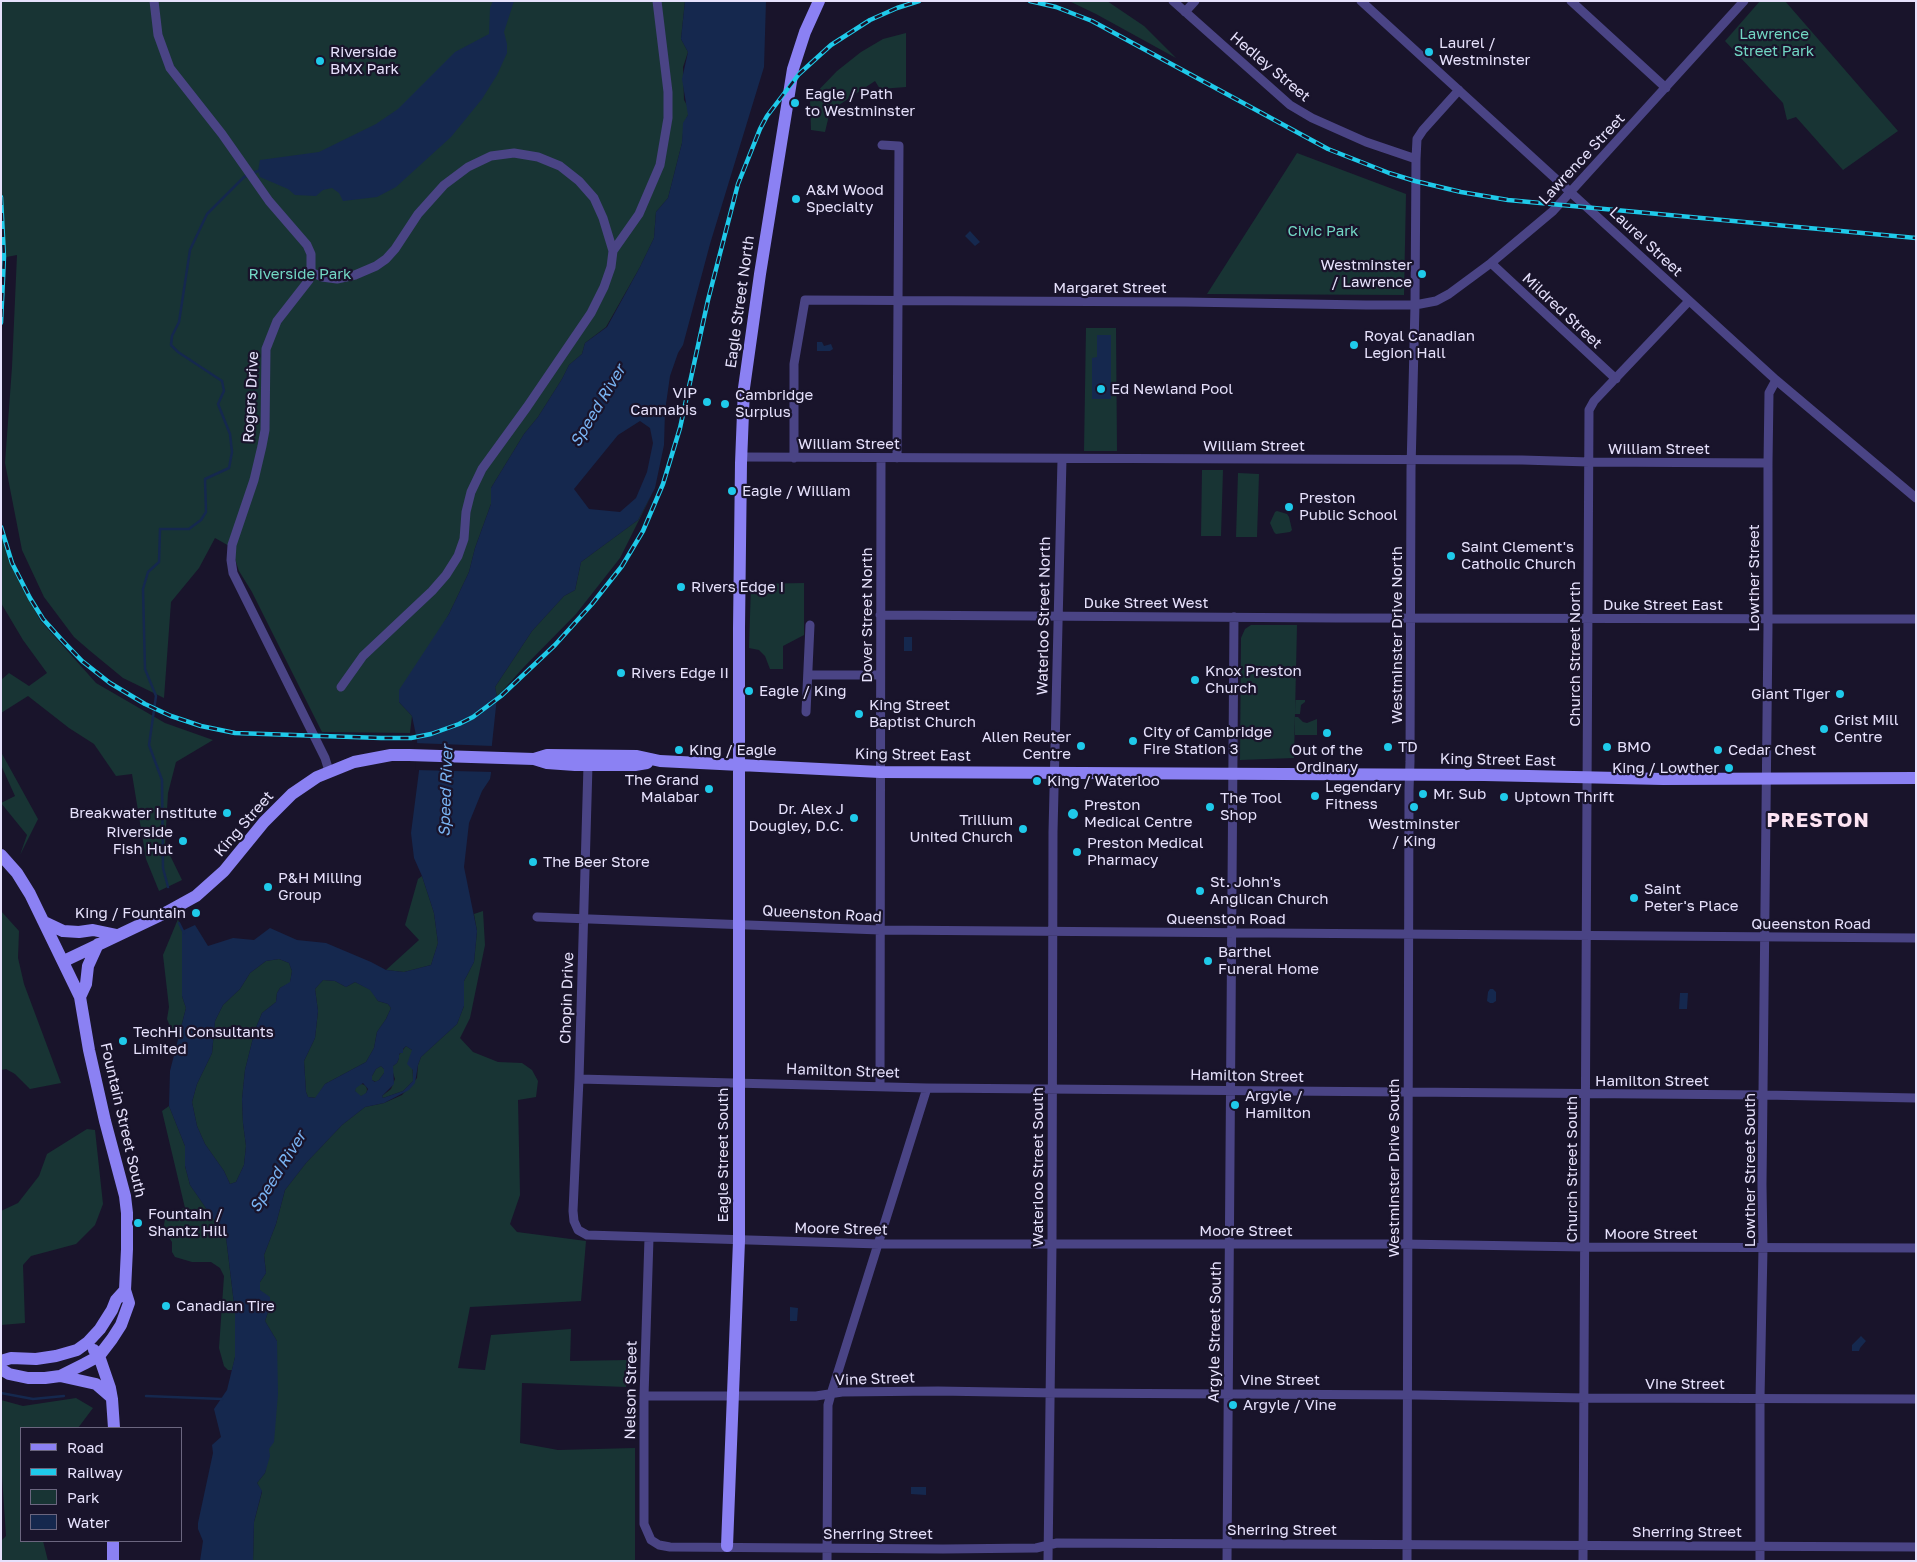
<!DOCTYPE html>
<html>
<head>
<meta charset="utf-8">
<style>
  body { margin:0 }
  #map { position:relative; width:1917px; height:1562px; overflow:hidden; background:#19142b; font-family:"Golos Text",sans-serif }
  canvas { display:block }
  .frame { position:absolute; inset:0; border:2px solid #e6e1fc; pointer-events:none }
  .legend { position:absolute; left:20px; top:1427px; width:162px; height:115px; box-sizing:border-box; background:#19142b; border:1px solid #6b667f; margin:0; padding:6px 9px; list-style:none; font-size:15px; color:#e6e1fc }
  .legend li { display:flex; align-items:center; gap:10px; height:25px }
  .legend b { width:25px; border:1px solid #6b667f }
</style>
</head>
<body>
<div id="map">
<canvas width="1917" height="1562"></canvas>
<div class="frame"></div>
<ul class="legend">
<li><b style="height:6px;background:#8b81f3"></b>Road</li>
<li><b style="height:6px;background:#1fcaea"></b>Railway</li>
<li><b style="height:14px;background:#183434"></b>Park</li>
<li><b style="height:14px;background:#15284e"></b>Water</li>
</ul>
</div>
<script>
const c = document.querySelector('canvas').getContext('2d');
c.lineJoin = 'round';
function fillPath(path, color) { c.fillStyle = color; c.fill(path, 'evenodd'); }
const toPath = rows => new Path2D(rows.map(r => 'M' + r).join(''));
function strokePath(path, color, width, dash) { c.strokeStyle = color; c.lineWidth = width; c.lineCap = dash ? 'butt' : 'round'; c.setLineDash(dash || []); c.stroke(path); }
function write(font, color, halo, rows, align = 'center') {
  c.font = font + ' "Golos Text",sans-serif'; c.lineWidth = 4.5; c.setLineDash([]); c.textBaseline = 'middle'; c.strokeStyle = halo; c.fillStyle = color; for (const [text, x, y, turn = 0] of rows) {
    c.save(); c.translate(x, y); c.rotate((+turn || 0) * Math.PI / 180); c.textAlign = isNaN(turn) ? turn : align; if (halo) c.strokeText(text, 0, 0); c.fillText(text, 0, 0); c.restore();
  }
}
fillPath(toPath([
  [1,1,685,1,681,39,688,52,683,67,684,100,688,107,688,115,684,123,682,143,668,198,656,212,654,238,640,267,606,327,585,343,582,354,569,365,562,379,538,417,524,434,491,488,491,504,475,548,469,572,449,614,399,702,412,716,410,733,322,732,252,592,239,571,231,547,215,538,199,568,171,602,164,698,123,678,89,650,74,637,44,597,22,550,5,463,12,367,17,255,1,258],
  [1069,1,1107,1,1144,26,1176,58,1096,14],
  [1760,1,1785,1,1898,131,1843,170,1796,117,1787,120,1783,103,1725,41],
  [906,33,906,87,880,89,875,81,830,111,825,132,811,130,810,99,837,71,861,52,883,39],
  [1297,153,1406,194,1404,295,1207,294],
  [1086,328,1116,328,1117,451,1084,451],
  [1202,470,1223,470,1221,536,1201,536],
  [1238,473,1259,474,1257,537,1236,537],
  [655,488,620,558,576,614,523,668,497,697,495,687,532,631,564,596,575,590,581,562,638,520],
  [1277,511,1287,514,1289,517,1292,530,1290,532,1276,534,1274,532,1270,523,1275,512],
  [1,534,16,576,40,620,96,683,165,723,213,740,176,762,168,793,165,845,182,880,159,891,146,859,132,774,116,776,94,744,69,728,28,696,1,713,1,680,9,673,29,686,47,673,23,640,1,603],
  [804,583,804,635,783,646,783,669,770,669,765,656,759,650,749,648,751,584],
  [1251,625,1297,625,1294,758,1240,760,1241,638,1245,629],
  [1295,700,1305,700,1305,702,1301,705,1300,714,1295,714],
  [1295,717,1298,717,1303,722,1307,723,1317,719,1317,735,1295,735],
  [1,752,38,819,20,855,27,835,1,803,15,796,1,765],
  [422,876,434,913,438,943,431,965,404,972,386,970,419,940,405,925,418,879],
  [1,911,19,931,18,958,24,984,61,1083,30,1089,15,1074,6,1069,1,1070],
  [483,911,485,945,470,1018,460,1038,473,1052,498,1062,522,1063,532,1070,538,1081,536,1097,518,1100,520,1195,510,1224,517,1232,586,1241,581,1301,470,1307,458,1368,485,1370,491,1335,571,1329,570,1361,628,1360,626,1387,522,1383,520,1443,558,1450,635,1448,635,1561,253,1561,254,1522,262,1492,257,1483,265,1473,269,1449,277,1341,265,1321,270,1306,260,1290,260,1282,266,1273,264,1255,276,1224,285,1190,306,1163,342,1125,365,1107,384,1103,402,1095,417,1078,418,1065,421,1057,457,1024,464,1006,464,981,474,962,477,931,474,914],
  [178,919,182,931,182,996,186,1008,180,1031,171,1029,167,1019,169,1007,163,955],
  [279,959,289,963,292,971,290,983,280,988,277,993,276,1002,262,1013,255,1030,245,1070,242,1099,243,1123,246,1146,244,1165,236,1182,230,1184,224,1171,205,1144,197,1126,192,1102,197,1084,212,1053,215,1021,223,1005,240,989,250,973,266,961],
  [323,980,335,981,346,987,355,982,371,990,378,1001,388,1004,391,1008,386,1019,377,1032,374,1048,366,1062,325,1084,316,1098,308,1097,306,1092,304,1061,315,1038,318,1011,315,989],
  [406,1046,412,1050,413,1081,403,1091,383,1098,382,1096,391,1089,395,1079,392,1070,393,1066,397,1063,399,1058,399,1055],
  [381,1066,384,1069,384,1073,379,1080,376,1082,372,1080,372,1076,376,1069],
  '355 1090a6 6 0 1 1 12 0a6 6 0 1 1-12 0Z',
  [169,1106,185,1146,185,1166,190,1185,226,1237,235,1312,235,1357,232,1370,228,1370,224,1366,219,1348,224,1276,220,1268,211,1262,192,1262,175,1257,172,1252,172,1242,167,1235,164,1225,166,1213,185,1208,162,1111],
  [87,1129,95,1130,103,1204,95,1225,76,1244,31,1256,23,1265,25,1323,1,1325,1,1211,18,1203,39,1176,47,1154],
  [76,1398,93,1408,78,1428,21,1428,21,1541,43,1541,48,1561,1,1561,1,1541,6,1536,1,1461,1,1400,23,1406]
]), '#183434');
fillPath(toPath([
  [493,1,514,1,504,32,507,44,507,53,497,75,482,99,451,137,396,187,377,197,343,201,339,193,332,188,323,190,316,196,295,195,288,189,260,177,258,171,260,160,319,152,376,124,398,109,455,52,489,34,490,8],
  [685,1,766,1,764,67,710,244,683,345,678,353,670,376,665,411,664,445,655,488,638,520,581,562,575,590,564,596,532,631,495,687,497,697,492,744,491,773,490,779,482,791,469,823,464,867,477,931,474,962,464,981,464,1006,457,1024,421,1057,418,1065,415,1083,409,1090,384,1103,365,1107,342,1125,306,1163,285,1190,276,1224,264,1255,266,1273,260,1282,260,1290,270,1297,270,1306,265,1321,277,1341,278,1394,274,1442,269,1449,270,1456,265,1473,257,1483,262,1491,254,1522,253,1561,200,1561,203,1541,198,1529,198,1523,213,1453,212,1445,221,1437,214,1409,227,1390,235,1357,235,1312,226,1237,190,1185,185,1166,185,1146,169,1106,170,1071,186,1008,182,996,182,931,195,925,208,946,233,938,254,940,270,928,297,940,326,943,371,962,386,970,404,972,431,965,438,943,434,913,422,876,414,858,411,833,419,771,417,740,412,716,399,702,399,690,449,614,469,572,475,548,491,504,491,488,524,434,538,417,562,379,569,365,582,354,585,343,607,327,640,267,654,238,656,212,668,198,682,143,683,123,688,115,682,79,688,52,681,39],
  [640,421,650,428,653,443,647,472,636,498,620,512,589,509,574,489,618,435],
  [279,959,289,963,292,971,290,982,280,988,277,993,276,1002,262,1013,255,1030,245,1070,242,1099,243,1123,246,1146,244,1165,236,1182,230,1184,224,1171,205,1144,197,1126,192,1102,197,1084,212,1053,215,1021,223,1005,240,989,250,973,266,961],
  [323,980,335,981,346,987,355,982,370,990,378,1001,388,1004,391,1008,386,1019,377,1032,374,1048,366,1062,325,1084,315,1098,308,1097,306,1092,304,1061,315,1038,318,1011,315,989],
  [406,1046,412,1050,407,1064,413,1070,413,1081,403,1091,383,1098,382,1096,394,1084,393,1066,397,1063,399,1058,399,1055,400,1053,403,1053,403,1049],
  [381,1066,384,1069,384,1073,379,1080,375,1082,372,1080,372,1076,376,1069],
  [363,1083,368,1089,366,1093,361,1096,355,1091,356,1088],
  [970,231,980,242,975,246,965,236],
  [1097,335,1111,335,1111,399,1092,399,1092,358,1097,357],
  [817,342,822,342,824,346,831,344,833,349,830,351,817,351],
  [904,637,912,637,912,651,904,651],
  [1490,989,1493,989,1496,992,1496,1001,1493,1003,1490,1003,1487,1001,1488,992],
  [1680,993,1688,993,1687,1009,1679,1009],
  [790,1307,798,1308,797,1321,790,1321],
  [1861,1336,1866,1341,1860,1348,1859,1351,1852,1351,1852,1345],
  [911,1487,926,1487,926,1495,911,1494]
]), '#15284e');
fillPath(toPath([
  [414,743,493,746,493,772,416,770]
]), '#19142b');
strokePath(toPath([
  [168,887,163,868,162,780,149,745,156,696,145,669,143,589,148,572,159,562,160,529,189,529,201,520,206,512,205,479,229,468,232,452,230,434,218,404,224,391,222,381,178,352,171,345,172,336,179,322,190,250,207,214,244,177,258,171],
  [179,923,184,933],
  [1,1393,33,1399,64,1396],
  [146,1396,222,1399]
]), '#15284e', 2.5);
strokePath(toPath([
  [154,1,158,35,170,68,222,134,269,201,307,245,311,254,311,272,309,280,277,321,266,349,265,430,262,446,254,480,232,545,231,560,233,573,325,758,329,771],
  [1173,1,1290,105,1312,118,1366,142,1416,159],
  [1361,1,1776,380,1916,498],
  [1571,1,1666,88],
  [1185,12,1195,1],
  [882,145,899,146,897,458],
  [1491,263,1616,379],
  [311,272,322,277,337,279,355,275,376,266,386,259,395,249,418,214,444,185,468,167,491,156,514,153,538,157,560,166,579,181,594,198,603,218,613,251],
  [741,457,1522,460,1589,462,1768,463],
  [794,458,794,364,805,300,1185,302,1366,305,1415,305,1436,301,1449,294,1491,263,1553,211,1744,1],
  [880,615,1336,618,1916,619],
  [808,675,880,675],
  [341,687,363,656,432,591,446,575,458,556,464,539,466,512,471,492,482,469,527,407,591,313,604,287,611,267,613,251,639,214,660,165,668,118,668,92,657,1],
  [806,712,810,625],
  [588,765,579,1079,573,1211,574,1221,578,1230,587,1235,879,1244,1401,1244,1585,1247,1916,1248],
  [537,917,880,930,1916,938],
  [579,1079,927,1088,1764,1095,1916,1098],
  [880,1085,881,458],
  [649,1238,644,1396,644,1524,651,1540,659,1545,670,1547,943,1549,1036,1548,1057,1543,1916,1547],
  [644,1396,816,1396,842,1392,938,1391,1056,1393,1416,1395,1585,1398,1916,1399],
  [827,1561,828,1405,831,1394,927,1088],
  [1048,1561,1052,1244,1053,832,1062,459],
  [1227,1561,1234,617],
  [1407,1561,1409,790,1410,762,1411,469,1415,305,1416,159,1417,139,1423,130,1459,90],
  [1583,1561,1589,410,1594,401,1689,301],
  [1760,1561,1760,1398,1763,1248,1762,1184,1768,627,1768,463,1769,393,1776,380]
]), '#4a4485', 9);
strokePath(toPath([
  [534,759,547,755,637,756,660,761,880,772,1484,775,1663,779,1916,778],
  [1,855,17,873,30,894,80,997,89,1050,105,1121,125,1196,127,1213,127,1249,125,1290,129,1303,121,1325,112,1339,99,1356,84,1364,60,1376,45,1378,28,1378,9,1374,1,1369],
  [44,922,63,931,79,932,93,930,117,935],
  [64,961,167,912,196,896,224,871,264,822,292,794,317,777,354,762,391,755,409,755,534,759,547,763,575,765,635,765,647,763],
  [80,997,86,984,88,966,98,944],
  [94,1350,99,1356,110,1388,112,1399,114,1428],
  [1,1361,11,1358,36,1359,56,1356,77,1350,88,1342,100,1329,112,1310,116,1300,125,1290],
  [60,1376,96,1384,111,1397],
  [727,1546,739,1241,739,628,741,463,744,388,760,274,793,69,805,32,819,1],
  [113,1561,113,1541]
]), '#8b81f3', 12);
const rail = toPath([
  [1030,1,1056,7,1092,21,1328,149,1389,173,1415,181,1461,192,1508,200,1916,238],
  [1,197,4,257,1,323],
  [1,527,12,563,30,598,43,619,61,639,82,661,110,683,145,704,171,716,201,726,235,733,381,738,411,738,431,734,459,724,473,717,501,696,555,645,592,604,622,566,643,531,663,484,680,428,708,300,738,184,760,129,767,116,799,74,831,45,870,20,897,8,919,1]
]);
strokePath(rail, '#1fcaea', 4.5);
strokePath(rail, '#19142b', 2.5, [8]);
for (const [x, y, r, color] of [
  [1429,52,5,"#1fcaea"],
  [320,61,5,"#1fcaea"],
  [795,103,5,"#1fcaea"],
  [796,199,5,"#1fcaea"],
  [1422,274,5,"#1fcaea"],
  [1354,345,5,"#1fcaea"],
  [1101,389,5,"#1fcaea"],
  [707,402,5,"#1fcaea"],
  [725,404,5,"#1fcaea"],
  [732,491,5,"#1fcaea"],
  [1289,507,5,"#1fcaea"],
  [1451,556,5,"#1fcaea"],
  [681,587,5,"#1fcaea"],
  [621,673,5,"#1fcaea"],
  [1195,680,5,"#1fcaea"],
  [749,691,5,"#1fcaea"],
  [1840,694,5,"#1fcaea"],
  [859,714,5,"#1fcaea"],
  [1824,729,5,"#1fcaea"],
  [1327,733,5,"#1fcaea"],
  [1133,741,5,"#1fcaea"],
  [1081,746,5,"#1fcaea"],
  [1388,747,5,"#1fcaea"],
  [1607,747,5,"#1fcaea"],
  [679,750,5,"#1fcaea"],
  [1718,750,5,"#1fcaea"],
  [1729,768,5,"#1fcaea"],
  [1037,781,5,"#1fcaea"],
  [709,789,5,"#1fcaea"],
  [1423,794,5,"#1fcaea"],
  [1315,796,5,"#1fcaea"],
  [1504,797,5,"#1fcaea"],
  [1210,807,5,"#1fcaea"],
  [1414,807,5,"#1fcaea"],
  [227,813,5,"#1fcaea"],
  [1073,814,6,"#1fcaea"],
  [854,818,5,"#1fcaea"],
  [1023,829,5,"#1fcaea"],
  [183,841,5,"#1fcaea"],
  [1077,852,5,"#1fcaea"],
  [533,862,5,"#1fcaea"],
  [268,887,5,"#1fcaea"],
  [1200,891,5,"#1fcaea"],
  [1634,898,5,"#1fcaea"],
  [196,913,5,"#1fcaea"],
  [1208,961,5,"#1fcaea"],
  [123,1041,5,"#1fcaea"],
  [1235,1105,5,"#1fcaea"],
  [138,1223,5,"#1fcaea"],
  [166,1306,5,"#1fcaea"],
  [1233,1405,5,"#1fcaea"]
]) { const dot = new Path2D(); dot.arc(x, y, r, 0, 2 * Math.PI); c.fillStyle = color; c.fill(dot); strokePath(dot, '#19142b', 2); }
write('15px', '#72d7c4', '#19142b', [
  ["Lawrence",1774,34],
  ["Street Park",1774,51],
  ["Civic Park",1323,231],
  ["Riverside Park",300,274]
]);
write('15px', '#e6e1fc', '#19142b', [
  ["Laurel /",1439,43],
  ["Westminster",1439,60],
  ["Riverside",330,52],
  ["BMX Park",330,69],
  ["Eagle / Path",805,94],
  ["to Westminster",805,111],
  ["A&M Wood",806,190],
  ["Specialty",806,207],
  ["Westminster",1412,265,"right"],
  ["/ Lawrence",1412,282,"right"],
  ["Royal Canadian",1364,336],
  ["Legion Hall",1364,353],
  ["Ed Newland Pool",1111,389],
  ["VIP",697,393,"right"],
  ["Cannabis",697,410,"right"],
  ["Cambridge",735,395],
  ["Surplus",735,412],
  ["Eagle / William",742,491],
  ["Preston",1299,498],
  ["Public School",1299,515],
  ["Saint Clement's",1461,547],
  ["Catholic Church",1461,564],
  ["Rivers Edge I",691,587],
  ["Knox Preston",1205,671],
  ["Church",1205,688],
  ["Rivers Edge II",631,673],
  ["Eagle / King",759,691],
  ["Giant Tiger",1830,694,"right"],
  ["King Street",869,705],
  ["Baptist Church",869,722],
  ["Grist Mill",1834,720],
  ["Centre",1834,737],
  ["City of Cambridge",1143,732],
  ["Fire Station 3",1143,749],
  ["Allen Reuter",1071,737,"right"],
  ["Centre",1071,754,"right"],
  ["TD",1398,747],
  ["BMO",1617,747],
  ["King / Eagle",689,750],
  ["Out of the",1327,750,"center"],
  ["Ordinary",1327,767,"center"],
  ["Cedar Chest",1728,750],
  ["King / Lowther",1719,768,"right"],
  ["The Grand",699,780,"right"],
  ["Malabar",699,797,"right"],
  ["King / Waterloo",1047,781],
  ["Legendary",1325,787],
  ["Fitness",1325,804],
  ["Mr. Sub",1433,794],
  ["Uptown Thrift",1514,797],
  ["The Tool",1220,798],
  ["Shop",1220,815],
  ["Preston",1084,805],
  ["Medical Centre",1084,822],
  ["Dr. Alex J",844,809,"right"],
  ["Dougley, D.C.",844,826,"right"],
  ["Breakwater Institute",217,813,"right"],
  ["Trillium",1013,820,"right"],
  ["United Church",1013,837,"right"],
  ["Westminster",1414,824,"center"],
  ["/ King",1414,841,"center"],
  ["Riverside",173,832,"right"],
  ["Fish Hut",173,849,"right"],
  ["Preston Medical",1087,843],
  ["Pharmacy",1087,860],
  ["The Beer Store",543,862],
  ["P&H Milling",278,878],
  ["Group",278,895],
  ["St. John's",1210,882],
  ["Anglican Church",1210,899],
  ["Saint",1644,889],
  ["Peter's Place",1644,906],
  ["King / Fountain",186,913,"right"],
  ["Barthel",1218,952],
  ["Funeral Home",1218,969],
  ["TechHi Consultants",133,1032],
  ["Limited",133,1049],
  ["Argyle /",1245,1096],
  ["Hamilton",1245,1113],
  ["Fountain /",148,1214],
  ["Shantz Hill",148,1231],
  ["Canadian Tire",176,1306],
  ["Argyle / Vine",1243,1405]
], 'left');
write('15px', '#e6e1fc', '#19142b', [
  ["Hedley Street",1270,67,40],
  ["Lawrence Street",1582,159,-47],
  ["Laurel Street",1646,242,43],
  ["Margaret Street",1110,288],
  ["Eagle Street North",740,302,-82],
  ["Mildred Street",1562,311,43],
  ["Rogers Drive",251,397,-87],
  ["William Street",849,444],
  ["William Street",1254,446],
  ["William Street",1659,449],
  ["Lowther Street",1754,578,-90],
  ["Duke Street West",1146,603],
  ["Duke Street East",1663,605],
  ["Dover Street North",867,615,-90],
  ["Waterloo Street North",1044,616,-89],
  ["Westminster Drive North",1397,635,-90],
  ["Church Street North",1575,654,-90],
  ["King Street East",913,755,1],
  ["King Street East",1498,760,1],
  ["King Street",244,824,-49],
  ["Queenston Road",822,914,3],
  ["Queenston Road",1226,919],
  ["Queenston Road",1811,924],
  ["Chopin Drive",567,998,-88],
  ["Hamilton Street",843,1071,2],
  ["Hamilton Street",1247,1076,1],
  ["Hamilton Street",1652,1081],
  ["Fountain Street South",123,1120,77],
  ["Eagle Street South",723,1155,-90],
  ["Waterloo Street South",1038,1167,-90],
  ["Westminster Drive South",1394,1168,-90],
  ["Church Street South",1572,1169,-90],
  ["Lowther Street South",1750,1170,-90],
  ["Moore Street",841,1229,1],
  ["Moore Street",1246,1231],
  ["Moore Street",1651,1234],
  ["Argyle Street South",1215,1332,-89],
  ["Vine Street",875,1379,-2],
  ["Vine Street",1280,1380],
  ["Vine Street",1685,1384],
  ["Nelson Street",631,1390,-89],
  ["Sherring Street",1282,1530],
  ["Sherring Street",1687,1532],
  ["Sherring Street",878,1534]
]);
write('italic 16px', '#79b3f2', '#19142b', [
  ["Speed River",598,406,-59],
  ["Speed River",446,791,-88],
  ["Speed River",278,1172,-58]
]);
c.letterSpacing = '1px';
write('bold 20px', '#fce3f2', '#19142b', [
  ["PRESTON",1818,821]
]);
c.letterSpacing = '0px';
</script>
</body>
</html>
